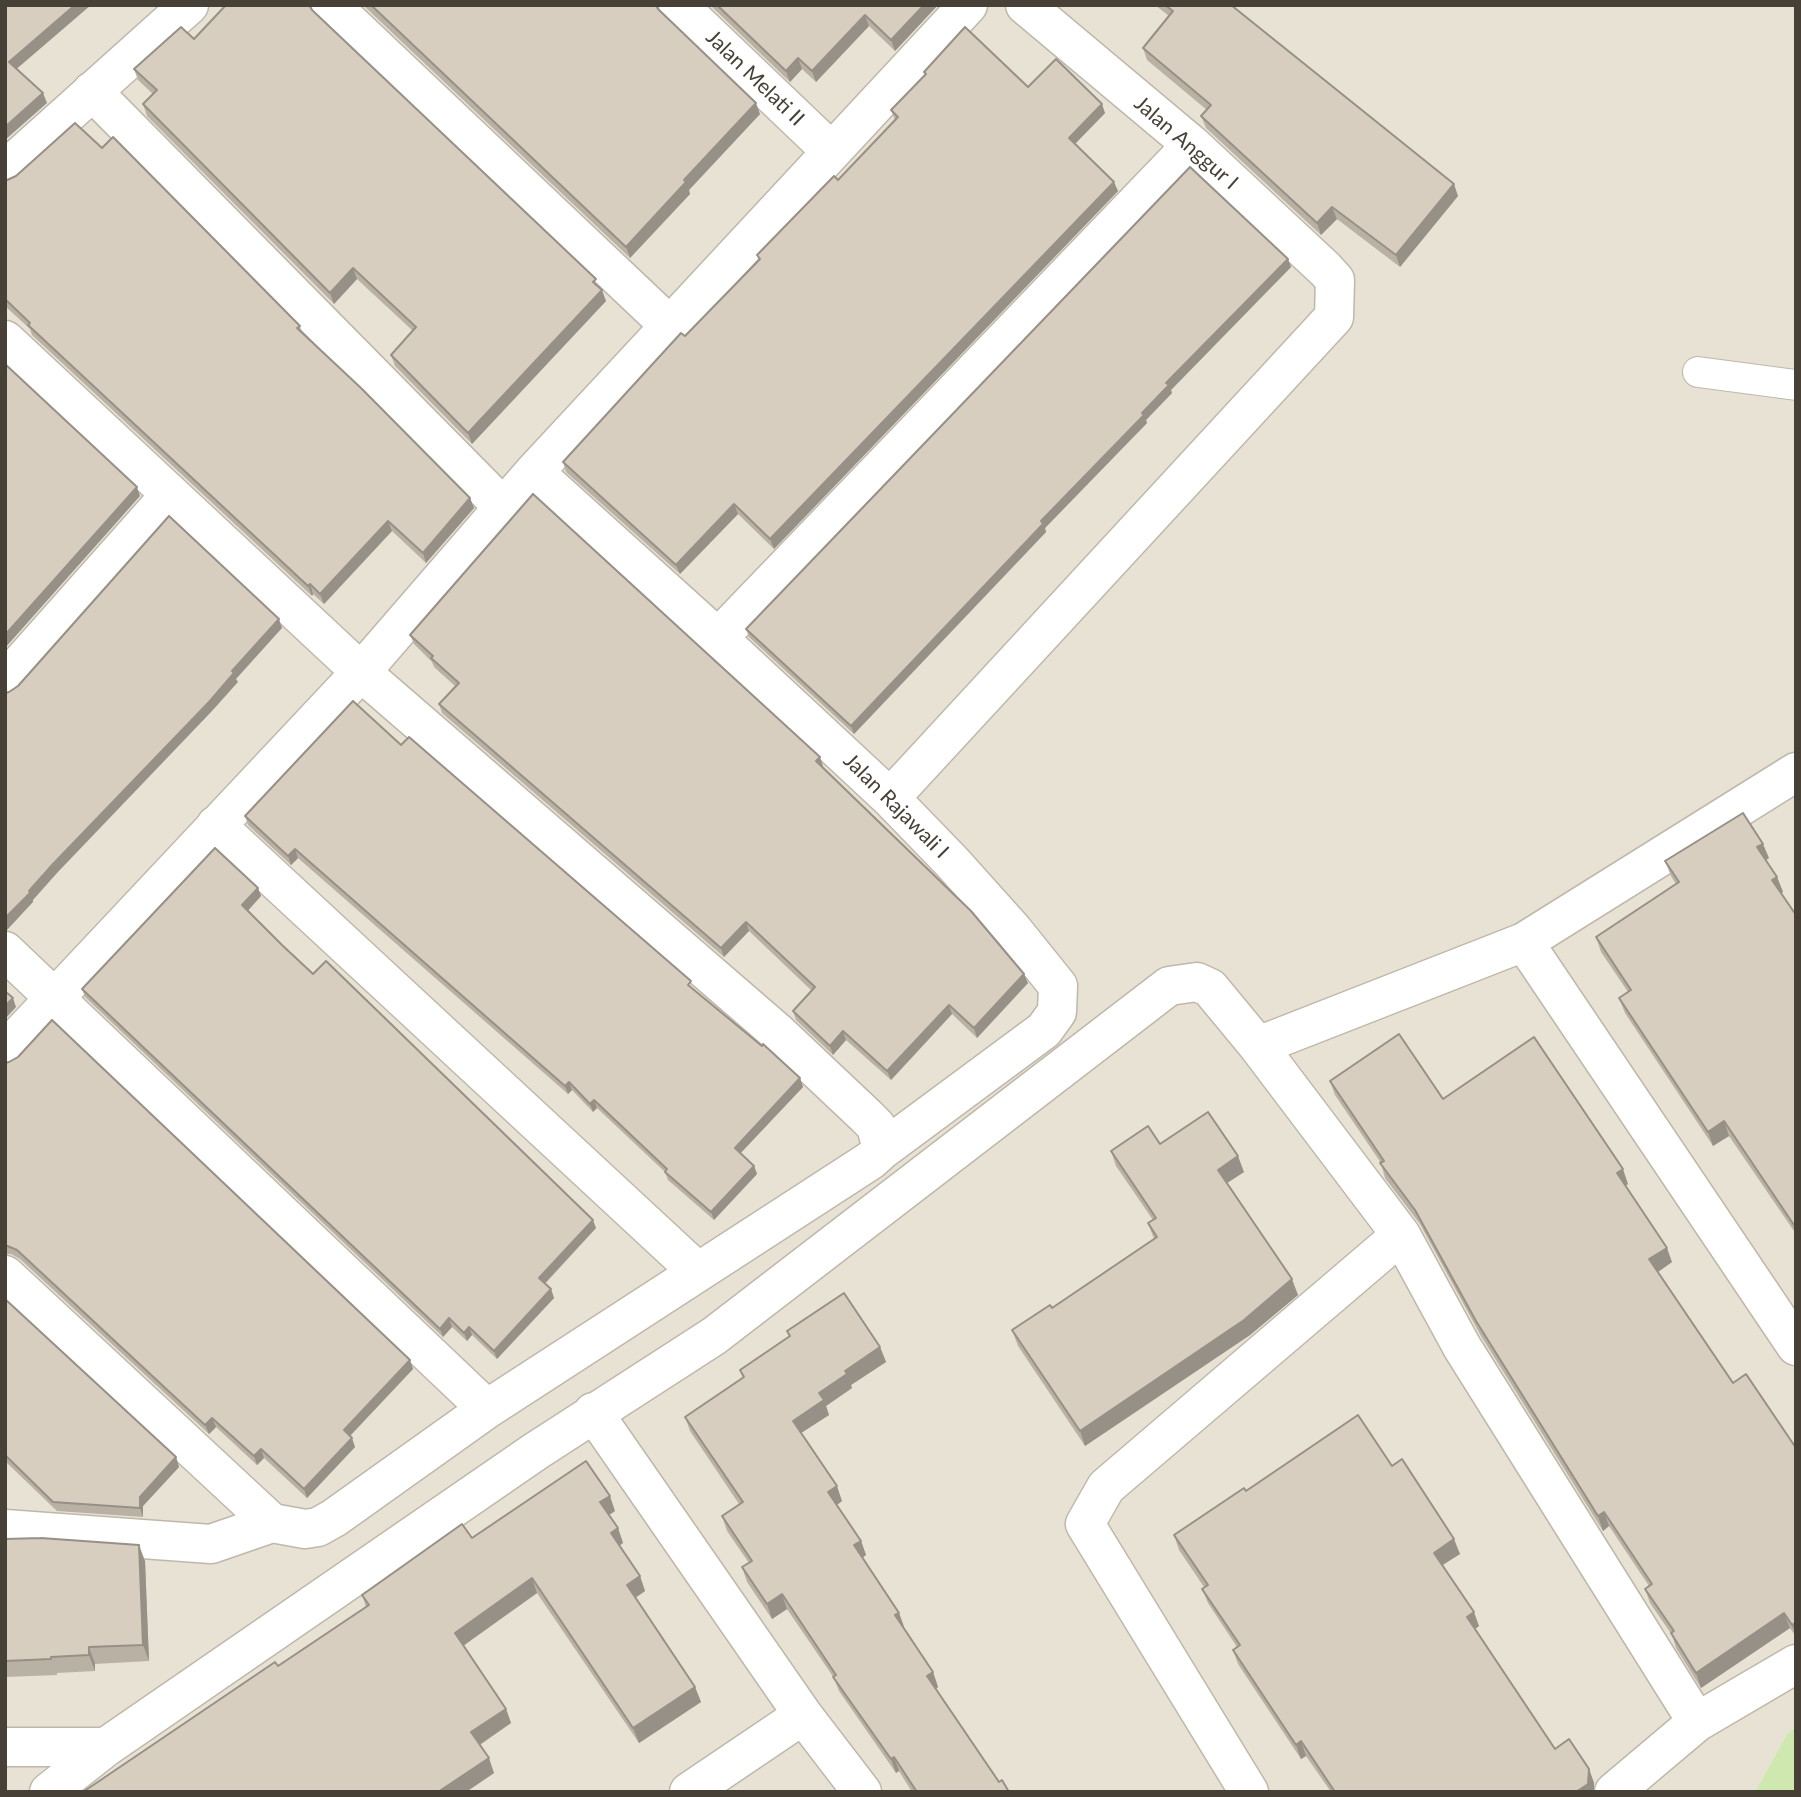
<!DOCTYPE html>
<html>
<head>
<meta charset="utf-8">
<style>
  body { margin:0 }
  #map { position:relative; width:1801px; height:1797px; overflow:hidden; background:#f4f0e7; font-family:Lato,sans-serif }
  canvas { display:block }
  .frame { position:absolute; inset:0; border:7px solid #474036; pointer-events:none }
</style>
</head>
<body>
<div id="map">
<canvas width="1801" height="1797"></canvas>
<div class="frame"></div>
</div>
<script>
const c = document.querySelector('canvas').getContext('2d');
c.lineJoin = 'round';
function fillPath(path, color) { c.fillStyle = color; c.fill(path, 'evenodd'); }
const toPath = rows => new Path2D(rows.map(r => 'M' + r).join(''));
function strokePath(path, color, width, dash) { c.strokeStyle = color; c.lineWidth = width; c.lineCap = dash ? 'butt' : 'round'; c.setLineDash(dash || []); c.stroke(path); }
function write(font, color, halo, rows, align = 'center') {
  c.font = font + ' Lato,sans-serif'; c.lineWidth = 6; c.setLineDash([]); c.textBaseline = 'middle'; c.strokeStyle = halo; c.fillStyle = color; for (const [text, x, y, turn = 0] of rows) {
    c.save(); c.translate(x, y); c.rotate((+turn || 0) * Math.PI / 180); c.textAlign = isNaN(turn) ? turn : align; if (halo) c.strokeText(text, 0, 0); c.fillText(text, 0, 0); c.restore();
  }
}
fillPath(toPath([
  [5,5,1796,5,1796,1727,1787,1734,1755,1792,5,1792]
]), '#e8e2d5');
fillPath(toPath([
  [1796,1727,1796,1792,1755,1792,1787,1734]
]), '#cfe8b0');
const service = toPath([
  [1698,372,1796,385]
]);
const minor = toPath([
  [331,5,670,326],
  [678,5,831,151],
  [92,91,503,507],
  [5,170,189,5],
  [5,340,361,672,777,1032,866,1116,876,1126,882,1150,871,1160,487,1409,334,1518,318,1527,305,1529,272,1523,5,1275],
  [534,472,718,638,890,798,952,862,1013,930,1058,986,1057,1012,1044,1030,882,1150],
  [718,638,1192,145],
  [5,681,170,495],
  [890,798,1334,317,1335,280,1325,269,1192,145,1025,5],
  [216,825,698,1272],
  [1524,942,1796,1346],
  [5,951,487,1409],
  [1258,1046,1524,942,1796,772],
  [5,1051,361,672,534,472,968,5],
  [593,1412,803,1715,862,1792],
  [5,1529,211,1544,272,1523],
  [5,1747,106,1747],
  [49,1792,106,1747,536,1451,714,1336,1169,986,1197,982,1210,988,1258,1046,1401,1235,1462,1347,1697,1722],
  [689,1792,803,1715],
  [1249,1792,1085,1524,1106,1487,1401,1235],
  [1614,1792,1697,1722,1796,1664]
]);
strokePath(service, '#bfb8aa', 32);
strokePath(minor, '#bfb8aa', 41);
strokePath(service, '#fff', 30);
strokePath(minor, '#fff', 38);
fillPath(toPath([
  [226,5,310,5,312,10,599,288,606,301,472,444,395,366,391,355,413,331,357,279,334,304,147,116,143,104,153,94,138,80,134,69,194,39],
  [363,5,657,5,658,9,760,114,689,190,690,194,630,258],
  [710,5,937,5,937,6,895,51,869,26,816,82,802,69,790,82],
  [1155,5,1231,5,1458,196,1400,267,1337,219,1321,235,1206,128,1201,116,1207,110,1147,60,1143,48,1169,16],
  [924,72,1028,87,1105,113,1075,144,1118,191,774,549,738,514,680,574,566,472,563,462,759,260,757,255,838,180,895,120,891,110,925,76],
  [5,181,300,326,302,333,470,498,474,508,426,563,392,531,324,604,313,594,312,596,32,335,30,329,5,306],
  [1288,259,1291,267,1171,390,1172,393,1146,420,1147,423,1045,528,1046,532,854,734,749,637,746,629],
  [410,635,823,766,822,767,1028,983,977,1038,952,1014,891,1080,846,1040,833,1055,796,1020,793,1011,812,991,749,931,724,957,442,713,439,704,455,686,434,667,432,662,414,644],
  [401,745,800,1078,803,1087,740,1153,754,1166,757,1174,714,1220,668,1180,665,1172,597,1108,593,1112,572,1090,568,1094,298,858,291,865,248,825,245,816],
  [1769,858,1766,860,1777,877,1783,892,1781,893,1796,915,1796,1234,1729,1136,1713,1146,1625,1013,1619,998,1628,992,1601,952,1596,937,1676,884,1671,876,1665,861],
  [258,888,261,896,247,911,282,945,596,1228,545,1284,551,1289,554,1298,497,1359,472,1335,467,1341,452,1327,443,1337,85,997,82,989],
  [5,1063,410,1360,413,1369,350,1436,355,1447,307,1498,264,1458,257,1465,216,1427,209,1434,20,1259,11,1254,5,1254],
  [1330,1081,1443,1099,1628,1184,1625,1186,1672,1262,1658,1272,1733,1383,1796,1448,1796,1637,1790,1628,1701,1688,1676,1648,1672,1635,1650,1603,1645,1589,1649,1586,1609,1526,1603,1531,1481,1336,1420,1224,1385,1178,1381,1163,1335,1095],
  [1160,1144,1244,1172,1227,1183,1298,1295,1250,1335,1085,1446,1018,1346,1012,1330,1052,1308,1154,1239,1148,1223,1153,1220,1116,1166,1111,1151],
  [5,1299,176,1457,179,1467,143,1506,143,1517,57,1511,5,1461],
  [787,1331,880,1347,886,1362,851,1385,852,1388,826,1406,829,1415,801,1433,842,1501,837,1505,861,1541,866,1555,862,1558,899,1613,904,1627,903,1628,933,1672,938,1687,936,1689,999,1782,1009,1792,912,1792,899,1771,896,1773,839,1691,834,1678,787,1609,772,1619,747,1582,742,1567,749,1563,727,1531,722,1516,739,1504,690,1431,685,1417,743,1378,740,1370,789,1337],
  [1392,1466,1460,1554,1443,1565,1479,1626,1475,1629,1555,1749,1589,1769,1594,1783,1594,1792,1331,1792,1306,1756,1301,1759,1238,1664,1233,1650,1237,1647,1208,1603,1202,1589,1204,1587,1179,1550,1174,1535,1246,1491],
  [615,1511,609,1515,618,1528,623,1543,619,1546,640,1576,645,1591,635,1598,695,1687,701,1702,639,1743,537,1593,463,1646,506,1709,511,1723,480,1745,494,1773,466,1792,83,1792,278,1666,366,1607,362,1595,472,1538],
  [5,1539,145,1561,149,1661,95,1664,95,1671,57,1673,57,1675,5,1677]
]), '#bab1a5');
fillPath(toPath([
  [75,5,91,5,13,72,9,62],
  [924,5,937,5,937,6,895,51,891,40],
  [865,15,869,26,816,82,812,71],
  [798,58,802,69,790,82,786,71],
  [43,93,47,103,5,140,5,127],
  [756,103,760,114,689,190,690,194,630,258,626,247,684,180],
  [1102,104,1105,113,1072,147,1069,138],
  [1114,182,1118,191,774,549,770,539],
  [1454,184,1458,196,1400,267,1396,255],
  [1332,207,1337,219,1321,235,1317,223],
  [1288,259,1291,267,1171,390,1172,393,1146,420,1147,423,1045,528,1046,532,854,734,851,726,1142,413,1166,383],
  [353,268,357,279,334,304,330,293],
  [602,290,606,301,472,444,468,433],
  [137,487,140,496,5,648,5,635],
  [470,498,474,508,426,563,423,553],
  [734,504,738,514,680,574,676,565],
  [388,521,392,531,324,604,320,594],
  [310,584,313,594,312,596,308,586],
  [279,619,282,628,236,679,238,682,212,711,57,873,33,900,33,902,7,930,5,926,5,918,29,891],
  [820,757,823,766,819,770,816,761],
  [1763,844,1769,858,1763,862,1757,847],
  [295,849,298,858,291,865,288,856],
  [1777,877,1783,892,1778,895,1772,880],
  [258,888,261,896,245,914,242,905],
  [746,922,749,931,724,957,721,948],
  [1024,974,1028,983,977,1038,974,1028],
  [13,998,16,1007,5,1019,5,1006],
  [949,1005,952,1014,891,1080,887,1071],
  [843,1031,846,1040,833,1055,830,1046],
  [800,1078,803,1087,738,1156,735,1148],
  [569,1082,572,1090,568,1094,565,1086],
  [594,1100,597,1108,593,1112,590,1104],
  [1724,1121,1729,1136,1713,1146,1708,1132],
  [1238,1156,1244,1172,1224,1185,1218,1170],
  [754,1166,757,1174,714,1220,711,1212],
  [1623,1169,1628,1184,1622,1188,1617,1173],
  [593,1220,596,1228,542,1286,539,1278],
  [1667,1248,1672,1262,1655,1274,1649,1259],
  [1292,1279,1298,1295,1250,1335,1085,1446,1080,1431],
  [551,1289,554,1298,497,1359,494,1351],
  [449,1318,452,1327,443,1337,440,1329],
  [469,1327,472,1335,467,1341,464,1333],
  [880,1347,886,1362,851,1385,852,1388,826,1406,829,1415,798,1435,793,1421,819,1393,845,1371],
  [410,1360,413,1369,347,1439,344,1430],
  [212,1418,216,1427,209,1434,205,1425],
  [352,1438,355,1447,307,1498,304,1489],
  [261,1449,264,1458,257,1465,254,1456],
  [176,1457,179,1467,143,1506,143,1517,140,1508,140,1497],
  [837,1486,842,1501,834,1507,828,1492],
  [610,1496,615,1511,606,1517,600,1502],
  [1604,1512,1609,1526,1603,1531,1598,1516],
  [618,1528,623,1543,616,1548,611,1533],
  [1454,1539,1460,1554,1439,1567,1434,1553],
  [861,1541,866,1555,859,1560,854,1545],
  [139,1545,145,1561,149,1661,143,1645],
  [640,1576,645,1591,632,1600,627,1585],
  [532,1578,537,1593,460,1648,455,1633],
  [782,1594,787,1609,772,1619,767,1604],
  [1474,1612,1479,1626,1472,1631,1467,1617],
  [899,1613,904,1627,900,1630,895,1615],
  [1784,1613,1790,1628,1701,1688,1696,1673],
  [1796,1622,1796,1635,1792,1625],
  [89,1647,95,1664,95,1671,89,1655],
  [933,1672,938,1687,933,1691,927,1676],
  [695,1687,701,1702,639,1743,633,1728],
  [506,1709,511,1723,476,1747,471,1732],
  [1301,1741,1306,1756,1301,1759,1296,1745],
  [894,1757,899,1771,896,1773,891,1759],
  [489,1758,494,1773,466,1792,438,1792],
  [1589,1769,1594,1783,1594,1792,1576,1792]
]), '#979086');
const building = toPath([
  [5,5,75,5,9,62,43,93,5,127,5,5],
  [226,5,309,5,312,10,596,279,593,282,602,290,468,433,391,355,416,327,353,268,330,293,143,104,157,90,134,69,181,27,194,39,226,5],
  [371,5,656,5,658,9,756,103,684,180,686,182,626,247,371,5],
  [717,5,924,5,891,40,865,15,812,71,798,58,786,71,717,5],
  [1165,5,1231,5,1454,184,1396,255,1332,207,1317,223,1201,116,1211,105,1143,48,1173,11,1165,5],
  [965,27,1028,87,1056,59,1102,104,1069,138,1114,182,770,539,734,504,676,565,563,462,681,333,685,336,760,259,757,255,834,176,838,180,898,117,891,110,926,74,924,72,965,27],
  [75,123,102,148,113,137,300,326,297,328,361,388,470,498,423,553,388,521,320,594,310,584,308,586,28,325,30,323,5,299,5,181,16,176,75,123],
  [1190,167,1288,259,1166,383,1169,385,1142,413,1144,415,1041,521,1043,524,851,726,746,629,1190,167],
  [5,364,137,487,5,635,5,364],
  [533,494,820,757,816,761,971,911,1024,974,974,1028,949,1005,887,1071,843,1031,830,1046,793,1011,815,987,746,922,721,948,439,704,459,683,431,658,433,656,410,635,533,494],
  [169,516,279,619,232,671,234,673,209,702,53,864,29,891,30,893,5,918,5,693,9,692,18,686,169,516],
  [353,701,401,745,409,737,691,981,688,985,762,1046,763,1044,800,1078,735,1148,754,1166,711,1212,665,1172,667,1169,594,1100,590,1104,569,1082,565,1086,295,849,288,856,245,816,353,701],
  [1743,813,1763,844,1757,847,1777,877,1772,880,1796,915,1796,1228,1724,1121,1708,1132,1619,998,1631,990,1596,937,1679,882,1665,861,1743,813],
  [215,848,258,888,242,905,282,945,313,974,326,961,593,1220,539,1278,551,1289,494,1351,469,1327,464,1333,449,1318,440,1329,82,989,215,848],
  [5,991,13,998,5,1006,5,991],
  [52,1020,410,1360,344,1430,352,1438,304,1489,261,1449,254,1456,212,1418,205,1425,17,1250,5,1245,5,1063,9,1062,18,1057,52,1020],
  [1399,1034,1443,1099,1534,1037,1623,1169,1617,1173,1667,1248,1649,1259,1733,1383,1746,1374,1796,1448,1796,1622,1792,1625,1784,1613,1696,1673,1671,1633,1674,1631,1645,1589,1652,1584,1604,1512,1598,1516,1476,1321,1415,1210,1380,1163,1384,1161,1330,1081,1399,1034],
  [1208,1112,1238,1156,1218,1170,1292,1279,1244,1320,1080,1431,1012,1330,1050,1305,1052,1308,1157,1237,1148,1223,1156,1218,1111,1151,1148,1126,1160,1144,1208,1112],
  [844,1293,880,1347,845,1371,847,1374,819,1393,824,1400,793,1421,837,1486,828,1492,861,1541,854,1545,899,1613,895,1615,933,1672,927,1676,999,1782,1002,1780,1009,1792,917,1792,894,1757,891,1759,833,1677,836,1675,782,1594,767,1604,742,1567,752,1561,722,1516,743,1502,685,1417,744,1377,740,1370,790,1336,787,1331,844,1293],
  [5,1299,176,1457,140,1497,140,1508,53,1502,5,1455,5,1299],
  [1358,1415,1392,1466,1402,1459,1454,1539,1434,1553,1474,1612,1467,1617,1555,1749,1569,1739,1589,1769,1588,1784,1576,1792,1335,1792,1301,1741,1296,1745,1233,1650,1240,1645,1202,1589,1208,1585,1174,1535,1244,1488,1246,1491,1358,1415],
  [586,1461,610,1496,600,1502,618,1528,611,1533,640,1576,627,1585,695,1687,633,1728,532,1578,455,1633,506,1709,471,1732,489,1758,438,1792,83,1792,275,1662,278,1666,369,1605,362,1595,462,1524,472,1538,586,1461],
  [41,1538,139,1545,143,1645,89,1647,89,1655,51,1657,51,1659,5,1661,5,1539,41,1538]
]);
fillPath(building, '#d8cec0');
strokePath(building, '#979086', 2);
write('21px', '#474036', '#fff', [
  ["Jalan Melati II",755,78,44],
  ["Jalan Anggur I",1186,143,41],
  ["Jalan Rajawali I",896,806,45]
]);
</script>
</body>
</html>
